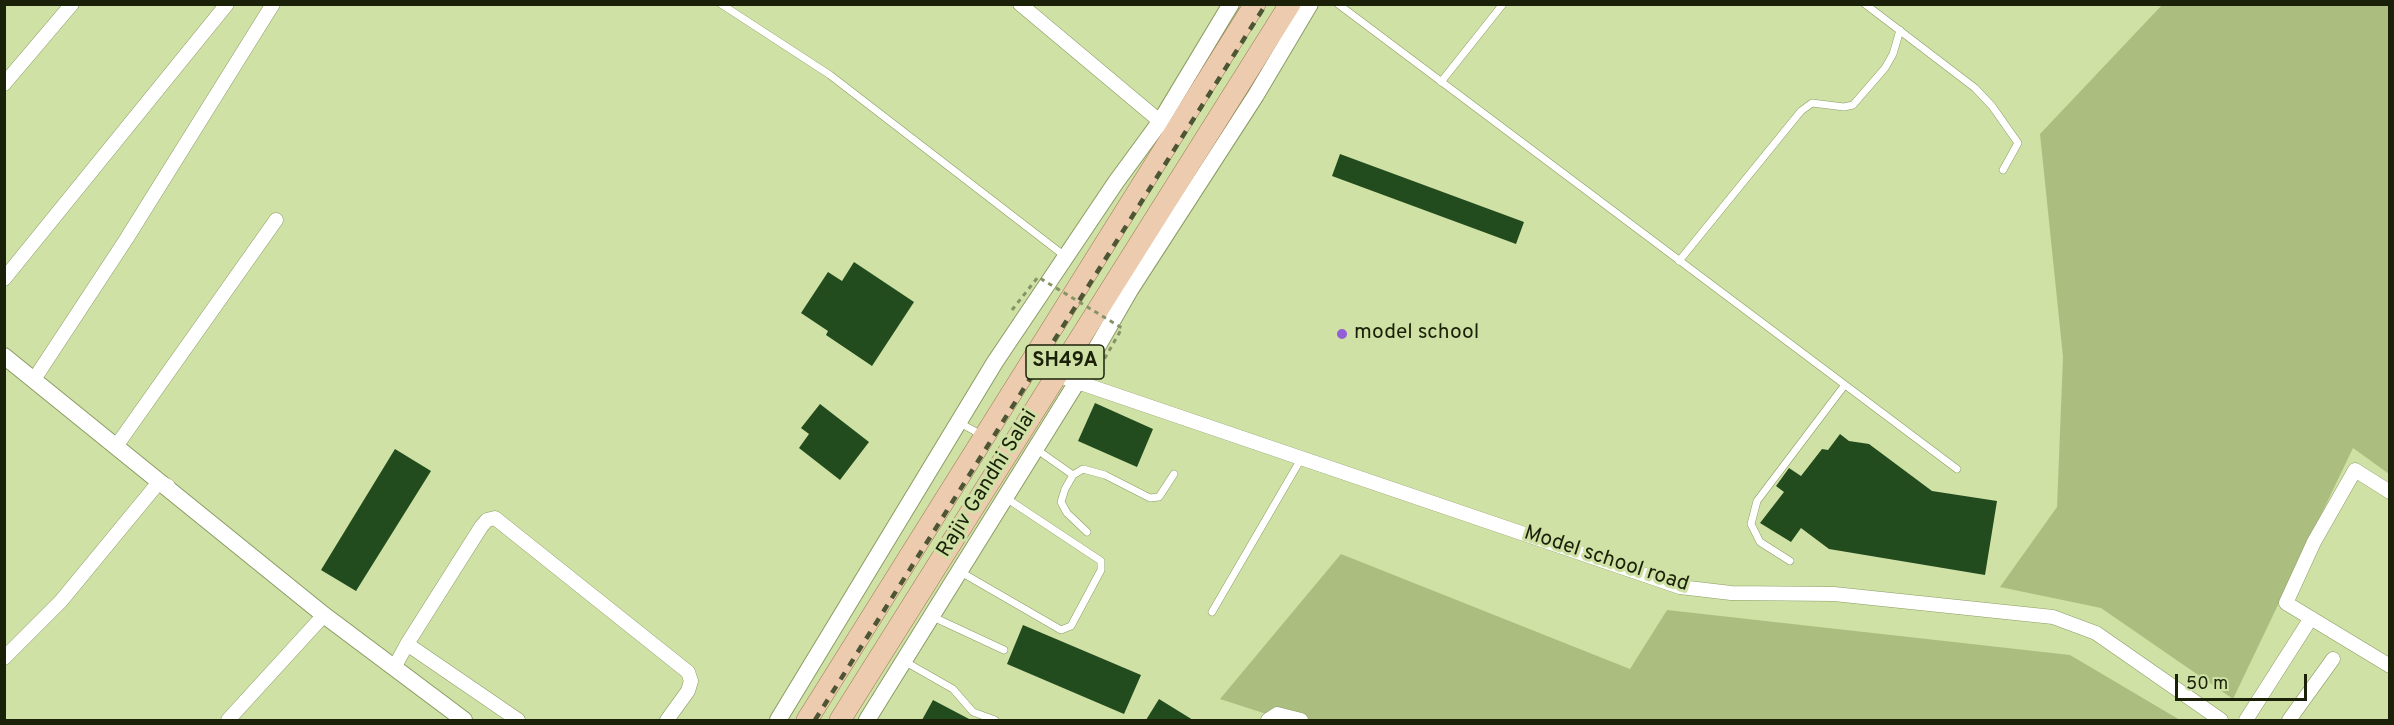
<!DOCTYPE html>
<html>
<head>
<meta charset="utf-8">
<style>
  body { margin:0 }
  #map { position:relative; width:2394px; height:725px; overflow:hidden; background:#cfe1a5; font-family:Overpass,sans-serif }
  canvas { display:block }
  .frame { position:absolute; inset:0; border:6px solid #1b2109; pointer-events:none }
  .scale { position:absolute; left:2175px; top:674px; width:132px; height:27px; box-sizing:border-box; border:3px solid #1b2109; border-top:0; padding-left:8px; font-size:18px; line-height:21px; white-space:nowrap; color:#1b2109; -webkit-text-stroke:4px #cfe1a5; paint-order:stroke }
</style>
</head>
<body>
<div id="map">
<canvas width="2394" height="725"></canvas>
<div class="frame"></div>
<div class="scale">50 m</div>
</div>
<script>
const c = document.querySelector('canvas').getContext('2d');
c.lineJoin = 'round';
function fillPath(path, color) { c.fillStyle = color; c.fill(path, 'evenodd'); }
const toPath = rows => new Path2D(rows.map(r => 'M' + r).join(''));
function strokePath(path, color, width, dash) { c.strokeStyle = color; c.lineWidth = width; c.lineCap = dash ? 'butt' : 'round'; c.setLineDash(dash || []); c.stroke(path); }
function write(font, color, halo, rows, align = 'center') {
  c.font = font + ' Overpass,sans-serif'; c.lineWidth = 6; c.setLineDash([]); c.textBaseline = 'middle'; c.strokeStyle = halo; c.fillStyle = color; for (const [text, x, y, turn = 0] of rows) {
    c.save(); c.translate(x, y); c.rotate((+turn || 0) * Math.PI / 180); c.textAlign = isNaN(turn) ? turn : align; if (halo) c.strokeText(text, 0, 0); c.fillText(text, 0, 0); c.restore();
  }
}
fillPath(toPath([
  [2162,5,2389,5,2389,474,2353,448,2233,699,2101,608,2000,587,2057,507,2063,357,2040,134],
  [1341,554,1630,669,1667,610,2070,655,2180,720,1285,720,1220,699]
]), '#acbe7f');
fillPath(toPath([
  [1340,154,1524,222,1516,244,1332,176],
  [854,262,914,302,872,366,826,335,828,331,801,313,828,272,842,281],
  [1095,403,1153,429,1137,467,1078,441],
  [820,404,869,442,840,480,799,448,809,434,801,428],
  [1840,434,1849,441,1869,444,1932,491,1997,501,1985,575,1829,549,1801,528,1791,542,1760,523,1784,492,1776,486,1789,468,1801,476,1822,449,1828,450],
  [395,449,431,471,356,591,321,570],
  [1023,625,1141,675,1124,714,1007,664],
  [1159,699,1193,720,1146,720],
  [933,700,971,720,922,720]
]), '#224c1d');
const service = toPath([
  [721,4,830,75,1066,257],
  [1338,4,1957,469],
  [1865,4,1975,88,1992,106,2018,143,2003,170],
  [1441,82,1503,4],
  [1679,261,1801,111,1812,103,1844,107,1853,105,1885,68,1893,54,1900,30],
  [958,422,982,435],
  [1036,449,1073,475],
  [1087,532,1067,513,1061,502,1065,489,1073,475,1083,469,1105,475,1150,498,1159,497,1174,474],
  [1790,561,1760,542,1751,524,1757,501,1844,386],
  [959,571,1061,630,1071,626,1101,570,1101,561,1006,498],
  [1212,612,1301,459],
  [931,616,1004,650],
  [904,661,953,689,973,712,995,720]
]);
const minor = toPath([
  [1020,4,1168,128],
  [4,84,72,4],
  [4,279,227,4],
  [1057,375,1680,587,1731,593,1834,594,2053,617,2096,633,2221,720],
  [35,378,127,238,273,4],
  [117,445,276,220],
  [2390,492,2355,470,2314,542,2286,603,2390,666],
  [4,658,61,601,159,482,168,486],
  [394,668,407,644],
  [228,720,324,615],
  [518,720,407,644,481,527,487,520,495,518,688,672,691,681,688,691,667,720],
  [1268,720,1277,714,1301,720],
  [2246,720,2311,618],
  [2289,720,2333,659]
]);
const tertiary = toPath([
  [4,356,324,615,464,720],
  [778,720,995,362,1116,182,1160,122,1231,4],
  [867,720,1077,382,1130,290,1256,95,1310,4]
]);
const primary = toPath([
  [807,720,1255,4],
  [840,720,1290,4]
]);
strokePath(service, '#8b9c63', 8);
strokePath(minor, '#8b9c63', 15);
strokePath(tertiary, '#8b9c63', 18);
strokePath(primary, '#9a7951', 22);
strokePath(service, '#fff', 7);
strokePath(minor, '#fff', 14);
strokePath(tertiary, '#fff', 16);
strokePath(primary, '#eccbae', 21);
strokePath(toPath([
  [815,720,1266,4]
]), '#4c5634', 4.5, [8, 8]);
strokePath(toPath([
  [1012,310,1038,277,1122,328,1101,365]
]), '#869366', 3, [4.5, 4.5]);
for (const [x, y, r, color] of [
  [1342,334,6,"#945ed7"]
]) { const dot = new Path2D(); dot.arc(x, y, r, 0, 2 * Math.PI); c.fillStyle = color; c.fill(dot); strokePath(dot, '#cfe1a5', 2); }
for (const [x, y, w] of [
  [1065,362,78]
]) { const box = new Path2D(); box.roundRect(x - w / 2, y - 17, w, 34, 4.5); c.fillStyle = '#cfe1a5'; c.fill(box); strokePath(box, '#1b2109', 1.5); }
write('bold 20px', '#1b2109', null, [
  ["SH49A",1065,362]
]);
write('21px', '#1b2109', '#cfe1a5', [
  ["model school",1354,334]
], 'left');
write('21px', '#1b2109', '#cfe1a5', [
  ["Rajiv Gandhi Salai",988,484,-58],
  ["Model school road",1606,560,18]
]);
</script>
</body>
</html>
